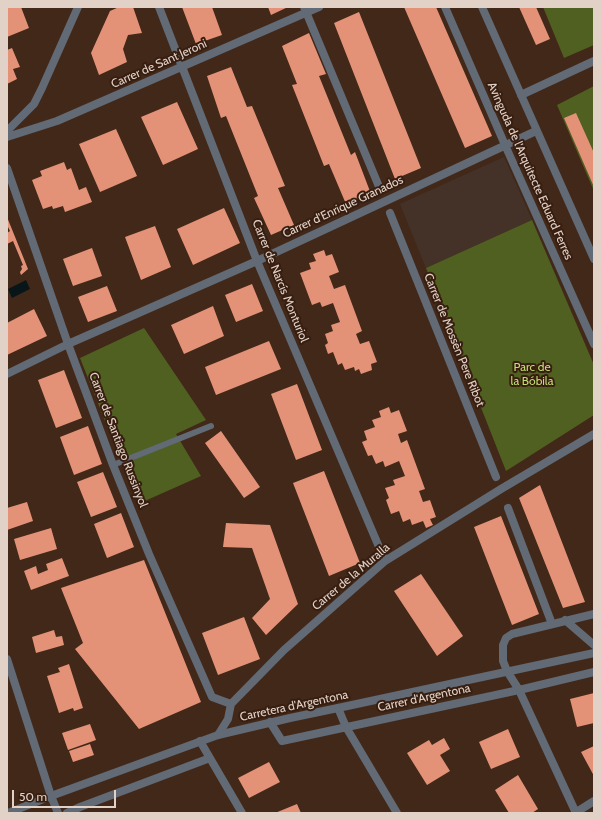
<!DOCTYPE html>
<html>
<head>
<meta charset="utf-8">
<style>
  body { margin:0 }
  #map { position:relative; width:601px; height:820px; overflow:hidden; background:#422819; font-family:Cabin,sans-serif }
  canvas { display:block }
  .frame { position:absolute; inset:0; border:8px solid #e2d1c7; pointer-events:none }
  .scale { position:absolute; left:12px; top:790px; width:104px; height:18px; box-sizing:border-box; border:2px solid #e2d1c7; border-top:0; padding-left:5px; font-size:12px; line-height:14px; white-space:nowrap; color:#e2d1c7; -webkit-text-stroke:3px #371e10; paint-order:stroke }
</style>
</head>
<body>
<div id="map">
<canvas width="601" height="820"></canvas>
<div class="frame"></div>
<div class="scale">50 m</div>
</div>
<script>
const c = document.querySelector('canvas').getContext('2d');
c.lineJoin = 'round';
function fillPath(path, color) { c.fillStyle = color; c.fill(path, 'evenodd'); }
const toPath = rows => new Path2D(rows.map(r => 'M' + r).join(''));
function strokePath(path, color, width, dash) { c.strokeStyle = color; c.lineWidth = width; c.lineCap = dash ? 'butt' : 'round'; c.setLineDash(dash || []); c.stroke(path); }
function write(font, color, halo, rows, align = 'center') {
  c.font = font + ' Cabin,sans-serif'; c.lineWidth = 4; c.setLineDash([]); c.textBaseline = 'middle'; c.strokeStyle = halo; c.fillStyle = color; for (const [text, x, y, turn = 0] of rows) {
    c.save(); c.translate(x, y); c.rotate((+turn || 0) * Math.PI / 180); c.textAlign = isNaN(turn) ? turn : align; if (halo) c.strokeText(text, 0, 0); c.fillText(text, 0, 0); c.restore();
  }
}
fillPath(toPath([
  [504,157,532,220,426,268,400,204]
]), '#443229');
fillPath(toPath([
  [543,7,594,7,594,45,564,58],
  [594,86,594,191,557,105],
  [532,220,594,365,594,415,506,471,426,268],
  [144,328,206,420,176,434,201,476,138,504,80,358]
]), '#506020');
fillPath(toPath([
  [26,280,30,289,12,298,8,289]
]), '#08161a');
fillPath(toPath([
  [7,7,21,7,29,28,7,37],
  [119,7,133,7,142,33,128,35,123,49,127,62,99,75,91,53,110,11],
  [182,7,212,7,222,35,196,44],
  [268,7,288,7,271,15],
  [404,7,436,7,492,136,465,148],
  [519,7,536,7,550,39,536,45],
  [359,12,421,168,395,179,334,23],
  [309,33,326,74,319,76,351,155,355,152,371,194,346,204,329,164,324,166,292,85,297,84,282,46],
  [12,48,20,67,13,69,17,79,7,84,7,50],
  [231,67,247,107,252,106,285,186,278,188,294,225,271,235,254,198,258,196,226,116,221,118,207,76],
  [177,102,198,149,163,165,141,117],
  [576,113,594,153,594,187,564,118],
  [116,129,137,176,100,192,79,144],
  [64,162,67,170,71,168,79,190,86,187,92,202,65,212,63,206,53,209,52,206,43,209,32,180,42,176,40,171],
  [224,208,240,243,193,265,177,229],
  [7,217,28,269,21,275,20,272,22,269,21,266,23,265,13,241,7,244,7,233,10,231,7,225],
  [155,226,171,267,141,280,125,237],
  [92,248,102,276,73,286,63,259],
  [324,250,326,256,332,254,339,272,329,276,334,289,345,285,362,331,356,334,360,344,369,341,377,362,371,364,372,370,361,374,359,369,355,371,354,367,345,370,342,363,338,365,333,352,328,354,325,345,328,343,325,334,333,331,331,325,340,322,333,303,322,307,320,302,312,305,300,273,311,269,309,263,316,261,313,254],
  [252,284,263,311,236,322,225,295],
  [107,286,117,311,88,322,78,297],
  [213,306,224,336,184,354,171,325],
  [34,309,47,336,7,355,7,323],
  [269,341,281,369,216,395,205,367],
  [64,370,82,418,56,428,38,380],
  [297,384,322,450,296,460,271,394],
  [389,407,391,413,399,410,407,431,398,434,401,443,407,440,425,489,419,491,423,502,430,500,436,517,430,519,433,525,426,528,423,521,412,525,410,519,403,522,399,511,391,514,386,500,389,498,385,488,395,485,393,480,405,476,399,461,385,467,383,461,376,464,372,455,368,456,362,442,367,440,364,431,375,427,372,420,381,417,379,411],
  [88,426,102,464,74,475,60,437],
  [221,431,260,487,244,498,205,443],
  [324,471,360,563,329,576,293,483],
  [103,472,117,507,91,517,77,482],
  [540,485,585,602,563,608,519,498],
  [27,502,33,521,7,530,7,508],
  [121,513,134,547,107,558,94,524],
  [501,516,539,614,512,625,474,527],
  [226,523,270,525,298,604,266,635,252,618,270,599,252,548,223,547],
  [51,528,57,549,20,560,14,539],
  [62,558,69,576,31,590,24,571,36,566,38,574,48,570,46,564],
  [144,560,201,702,139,729,75,649,83,643,61,588],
  [421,574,463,636,437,656,394,591],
  [244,617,260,659,218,675,202,633],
  [54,630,56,637,62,636,64,645,36,653,32,637],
  [69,664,83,708,74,711,73,708,59,713,47,676,60,672,58,668],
  [594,693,594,723,577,727,570,699],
  [90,724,96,740,68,750,62,733],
  [508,729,520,757,491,769,479,742],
  [444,738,450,749,440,755,450,771,427,785,407,753,429,740,432,745],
  [90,744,94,755,73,762,69,751],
  [594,746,594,776,581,752],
  [269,762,280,782,249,798,238,778],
  [518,775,538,809,532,813,509,813,495,790],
  [297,804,301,813,275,813]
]), '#e39278');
strokePath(toPath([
  [113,465,211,426]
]), '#616a75', 6);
strokePath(toPath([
  [304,7,380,189],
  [508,508,552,624]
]), '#616a75', 8);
strokePath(toPath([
  [159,7,257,261,385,561],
  [521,95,594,61],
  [7,131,34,104,42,88,78,7],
  [7,137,57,121,319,7],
  [7,168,68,344,113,465,149,554,212,697,231,704],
  [390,213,496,477],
  [7,374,68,344,257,261,536,131],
  [565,620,594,645],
  [7,659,51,796,58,813],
  [338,708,346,727,397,813],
  [270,722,282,741,519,690,594,672],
  [218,735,228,719,231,704,284,650,385,561,501,489,594,434],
  [200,741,242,813],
  [67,813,80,807,210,758],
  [575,813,594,801],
  [576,813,519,690,507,671,503,661,503,645,506,638,512,634,594,614]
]), '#616a75', 8);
strokePath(toPath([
  [445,7,505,145,594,344],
  [482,7,594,259],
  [8,813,51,796,218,735,290,718,338,708,594,653]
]), '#616a75', 8);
write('12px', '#e2d1c7', '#371e10', [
  ["Carrer de Sant Jeroni",159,64,-24],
  ["Avinguda de l'Arquitecte Eduard Ferres",530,171,66],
  ["Carrer d'Enrique Granados",343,207,-25],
  ["Carrer de Narcís Monturiol",280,281,68],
  ["Carrer de Mossèn Pere Ribot",454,340,68],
  ["Carrer de Santiago Russinyol",118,440,69],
  ["Carrer de la Muralla",351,577,-40],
  ["Carrer d'Argentona",424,698,-12],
  ["Carretera d'Argentona",294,706,-12]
]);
write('12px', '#c1dd73', '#371e10', [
  ["Parc de",532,367],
  ["la Bóbila",532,381]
]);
</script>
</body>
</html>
